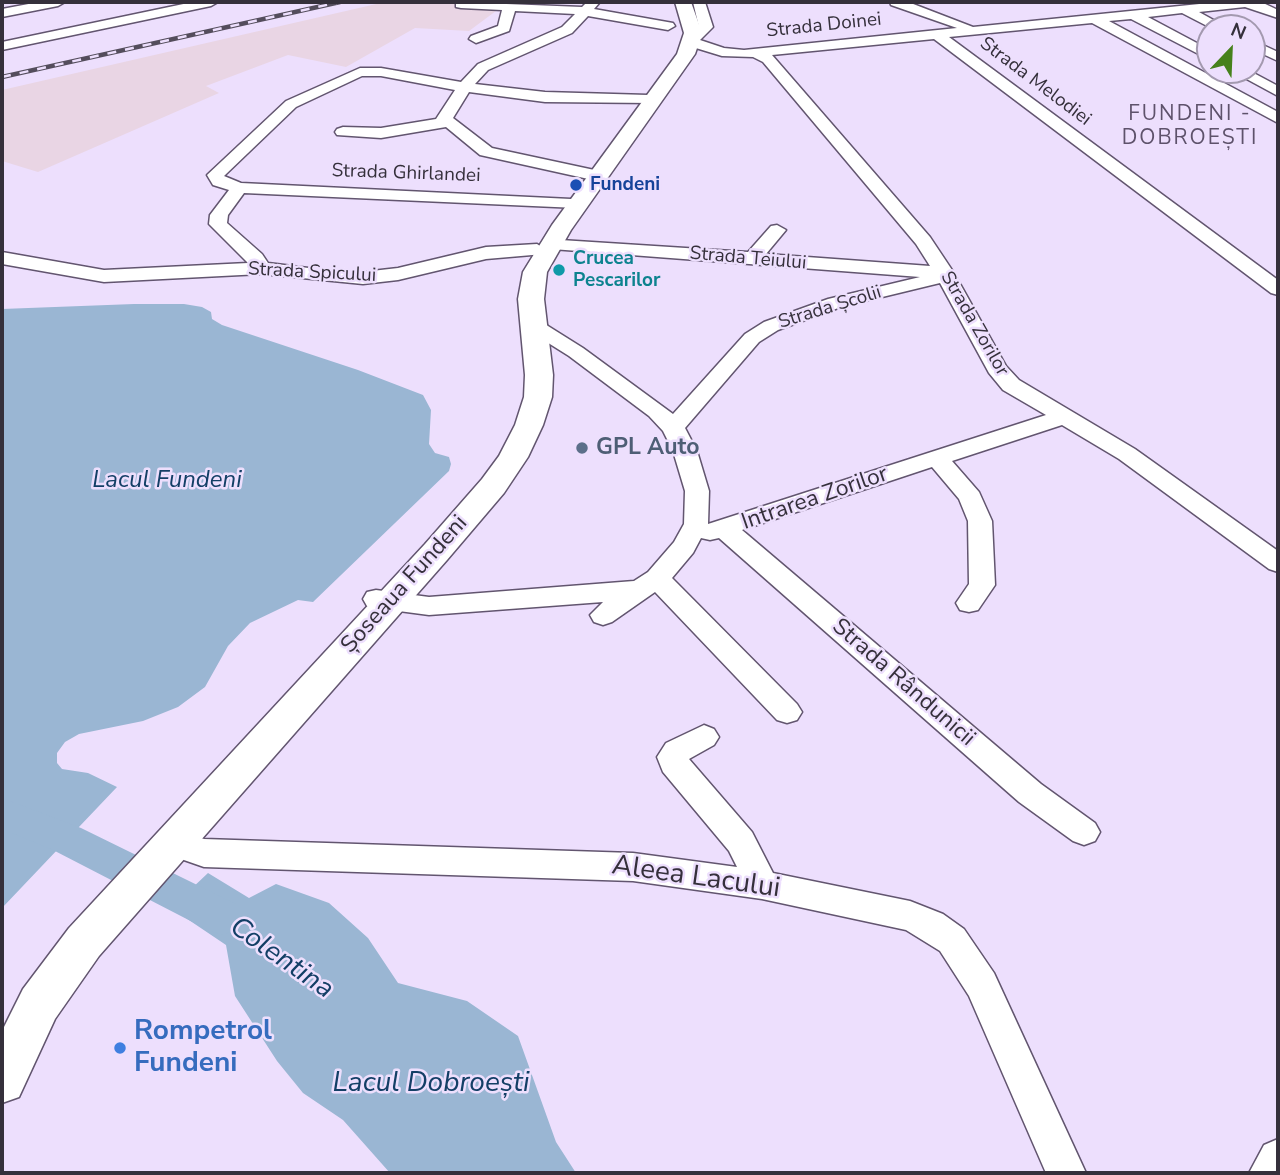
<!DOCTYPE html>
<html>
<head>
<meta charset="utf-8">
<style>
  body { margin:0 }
  #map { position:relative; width:1280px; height:1175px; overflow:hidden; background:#eddffd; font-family:"Nunito Sans",sans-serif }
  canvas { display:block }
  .frame { position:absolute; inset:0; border:4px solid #35303b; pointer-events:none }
  .north { position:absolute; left:1196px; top:14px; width:70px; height:70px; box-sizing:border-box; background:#eddffd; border:2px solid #a399af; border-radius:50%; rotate:23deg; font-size:19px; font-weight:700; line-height:28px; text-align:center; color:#35303b }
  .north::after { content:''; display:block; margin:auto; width:24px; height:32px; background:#46811c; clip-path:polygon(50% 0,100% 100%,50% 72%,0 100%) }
</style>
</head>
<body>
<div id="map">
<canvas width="1280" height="1175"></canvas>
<div class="frame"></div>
<div class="north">N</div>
</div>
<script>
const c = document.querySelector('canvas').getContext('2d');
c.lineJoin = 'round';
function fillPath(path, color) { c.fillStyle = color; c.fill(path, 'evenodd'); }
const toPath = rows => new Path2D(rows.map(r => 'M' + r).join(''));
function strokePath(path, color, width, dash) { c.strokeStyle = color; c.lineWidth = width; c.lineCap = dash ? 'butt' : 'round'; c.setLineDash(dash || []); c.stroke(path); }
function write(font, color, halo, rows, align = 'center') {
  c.font = font + ' "Nunito Sans",sans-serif'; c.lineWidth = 5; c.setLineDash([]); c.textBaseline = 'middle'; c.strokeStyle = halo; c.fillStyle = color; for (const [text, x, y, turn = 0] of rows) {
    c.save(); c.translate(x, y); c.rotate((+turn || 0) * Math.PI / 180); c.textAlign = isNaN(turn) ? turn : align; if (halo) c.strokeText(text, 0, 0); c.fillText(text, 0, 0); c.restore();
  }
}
fillPath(toPath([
  [385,2,474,2,472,6,500,8,469,31,415,28,346,67,288,55,206,86,219,93,38,172,2,161,2,90]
]), '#e9d5e4');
fillPath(toPath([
  [134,304,184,304,202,307,211,312,212,319,222,325,358,370,423,395,431,410,429,444,435,453,449,457,451,464,449,471,313,602,298,600,250,623,228,646,205,687,178,707,143,721,79,734,65,742,57,753,57,763,62,769,88,773,117,787,2,908,2,309],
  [208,873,249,898,276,884,329,903,368,938,398,983,467,1001,518,1036,556,1142,576,1173,390,1173,343,1120,303,1093,277,1061,235,996,226,945,171,908]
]), '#9ab6d3');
fillPath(toPath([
  [2,798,81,828,236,904,242,917,236,930,222,935,208,930,53,850,2,829,2,798]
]), '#9ab6d3');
const minor = toPath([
  [39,2,65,2,58,6,2,17,2,9,39,2],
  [193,2,218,2,211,6,2,50,2,42,193,2],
  [456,2,582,7,587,2,600,2,594,9,673,23,675,26,668,30,588,16,572,33,488,70,475,84,545,92,648,95,653,97,656,100,653,103,545,102,469,92,453,118,492,148,599,171,601,175,599,179,593,180,480,155,446,127,381,138,337,135,335,132,337,129,343,127,381,128,436,119,455,90,381,76,362,76,296,107,224,176,241,183,571,199,577,200,580,204,577,208,244,193,228,215,227,223,262,254,268,263,333,271,363,272,398,268,486,247,537,244,546,250,544,254,486,259,398,280,363,284,261,274,104,282,2,264,2,252,104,270,248,263,209,224,210,215,229,190,213,185,207,175,286,101,360,68,381,68,461,82,478,64,562,27,575,14,515,11,509,31,476,43,469,39,471,36,498,26,502,10,461,8,456,7,456,2],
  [693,2,705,2,713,27,700,40,724,48,744,50,957,28,891,5,890,2,908,2,973,27,1219,2,1261,2,1278,10,1278,18,1245,7,1199,12,1228,28,1211,28,1182,13,1148,17,1210,50,1210,60,1131,19,1109,21,1278,112,1278,123,1092,23,949,37,1278,280,1278,295,1271,293,934,39,772,55,930,237,954,273,1006,366,1019,380,1135,449,1278,551,1278,572,1269,569,1119,459,1062,425,952,461,979,492,992,521,995,585,978,610,969,612,960,610,956,603,969,584,968,521,959,499,932,467,742,530,1041,784,1095,823,1100,832,1095,841,1084,845,1073,841,1019,802,719,538,710,540,701,538,693,553,672,578,797,704,802,712,797,720,787,723,777,720,655,592,612,622,603,625,594,622,590,615,603,602,429,615,376,608,367,606,363,599,367,592,376,590,429,597,634,581,648,572,674,542,684,524,685,491,673,451,663,431,649,416,569,356,526,329,523,325,526,321,540,321,583,348,673,414,745,334,764,322,828,299,920,277,552,249,545,247,543,243,545,239,748,252,771,226,777,225,786,230,766,254,930,266,916,244,763,62,753,57,722,56,686,45,684,42,687,36,699,27,693,2],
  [940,283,989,373,1003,390,1046,415,708,524,709,491,697,451,685,428,759,342,778,330,841,307,940,283],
  [1252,40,1278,52,1278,61,1252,49,1252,40],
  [1230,70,1248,70,1278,86,1278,96,1230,70],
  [704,725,714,729,719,737,714,745,689,759,752,832,773,873,910,901,943,914,964,929,994,973,1086,1173,1046,1173,969,996,940,951,906,930,762,899,633,881,204,867,161,852,156,842,161,832,172,828,204,839,633,853,737,867,729,851,663,772,657,757,666,743,704,725],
  [1278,1139,1278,1173,1249,1173,1264,1145,1278,1139]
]);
const major = toPath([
  [675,2,691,2,702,33,695,54,571,230,547,272,544,299,553,375,552,397,543,425,528,457,504,493,447,560,99,956,55,1019,19,1097,2,1103,2,1031,23,989,69,928,425,544,482,479,499,456,515,425,524,397,525,375,518,299,523,272,552,225,677,54,684,33,675,2]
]);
strokePath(minor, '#62556f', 3);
strokePath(major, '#62556f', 3);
fillPath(minor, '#fff');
fillPath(major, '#fff');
const rail = toPath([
  [2,77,340,2]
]);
strokePath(rail, '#544d5c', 4.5);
strokePath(rail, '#eddffd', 2.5, [9]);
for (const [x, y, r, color] of [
  [576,185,7,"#1a4fb4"],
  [559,270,7,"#0f9aa8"],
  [582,448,7,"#5c6f8a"],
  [120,1048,7,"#3f7fe0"]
]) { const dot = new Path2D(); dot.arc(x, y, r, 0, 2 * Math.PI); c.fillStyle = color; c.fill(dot); strokePath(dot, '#eddffd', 2.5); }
write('19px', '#35303b', '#eddffd', [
  ["Strada Doinei",824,26,-6],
  ["Strada Melodiei",1035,82,37],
  ["Strada Ghirlandei",406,174,2],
  ["Strada Teiului",748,259,5],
  ["Strada Spicului",312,273,3],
  ["Strada Școlii",830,308,-17],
  ["Strada Zorilor",974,324,60]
]);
write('bold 19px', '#164399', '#eddffd', [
  ["Fundeni",590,185]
], 'left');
write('bold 19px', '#0d838f', '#eddffd', [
  ["Crucea",573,259],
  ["Pescarilor",573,281]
], 'left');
c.letterSpacing = '2px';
write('21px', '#5e526b', '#eddffd', [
  ["FUNDENI -",1190,115],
  ["DOBROEȘTI",1190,139]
]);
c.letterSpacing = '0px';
write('bold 23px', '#4e5e75', '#eddffd', [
  ["GPL Auto",596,448]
], 'left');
write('23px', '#35303b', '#eddffd', [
  ["Intrarea Zorilor",815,499,-19],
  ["Șoseaua Fundeni",405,585,-48],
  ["Strada Rândunicii",903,683,41]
]);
write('italic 24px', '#133f66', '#eddffd', [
  ["Lacul Fundeni",167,481]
]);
write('28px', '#35303b', '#eddffd', [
  ["Aleea Lacului",696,878,8]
]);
write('italic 28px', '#133f66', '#eddffd', [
  ["Colentina",281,959,35],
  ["Lacul Dobroești",431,1084]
]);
write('bold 28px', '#366cbe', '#eddffd', [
  ["Rompetrol",134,1032],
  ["Fundeni",134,1064]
], 'left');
</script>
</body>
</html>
